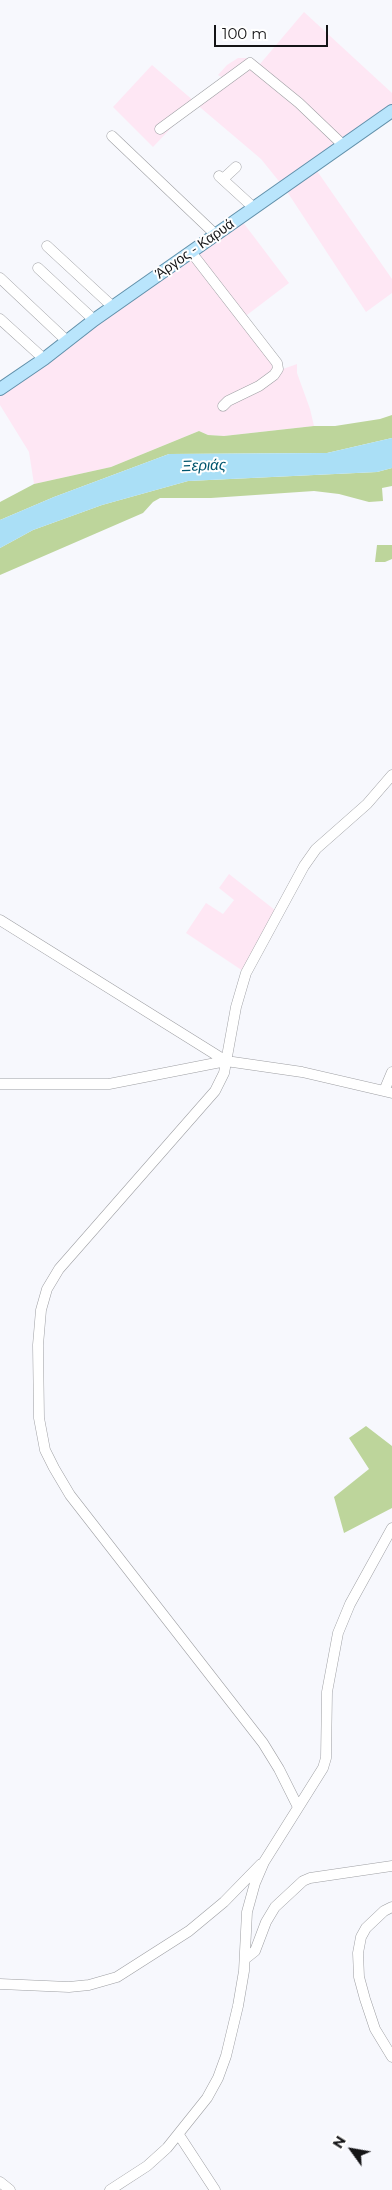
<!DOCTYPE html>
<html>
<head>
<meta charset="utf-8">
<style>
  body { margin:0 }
  #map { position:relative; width:392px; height:2190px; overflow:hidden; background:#f7f8fd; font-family:Montserrat,sans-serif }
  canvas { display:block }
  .north { position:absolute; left:327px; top:2125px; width:50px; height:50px; -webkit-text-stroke:4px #fff; paint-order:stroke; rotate:302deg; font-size:14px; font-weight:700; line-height:20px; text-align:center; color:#141416 }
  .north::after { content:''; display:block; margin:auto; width:18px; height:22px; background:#141416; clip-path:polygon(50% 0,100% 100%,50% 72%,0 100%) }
  .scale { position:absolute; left:214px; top:25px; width:114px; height:22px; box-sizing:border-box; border:2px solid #141416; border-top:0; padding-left:6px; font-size:15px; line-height:18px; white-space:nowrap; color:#141416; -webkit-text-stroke:4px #fff; paint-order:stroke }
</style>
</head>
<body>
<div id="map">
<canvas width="392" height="2190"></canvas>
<div class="north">N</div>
<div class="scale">100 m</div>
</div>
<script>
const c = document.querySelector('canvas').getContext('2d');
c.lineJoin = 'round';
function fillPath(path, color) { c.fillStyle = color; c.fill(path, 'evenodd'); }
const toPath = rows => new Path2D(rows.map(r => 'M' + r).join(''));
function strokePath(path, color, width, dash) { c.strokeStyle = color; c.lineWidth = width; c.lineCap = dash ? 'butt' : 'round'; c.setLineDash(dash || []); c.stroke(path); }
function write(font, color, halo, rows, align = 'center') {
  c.font = font + ' Montserrat,sans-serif'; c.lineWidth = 4; c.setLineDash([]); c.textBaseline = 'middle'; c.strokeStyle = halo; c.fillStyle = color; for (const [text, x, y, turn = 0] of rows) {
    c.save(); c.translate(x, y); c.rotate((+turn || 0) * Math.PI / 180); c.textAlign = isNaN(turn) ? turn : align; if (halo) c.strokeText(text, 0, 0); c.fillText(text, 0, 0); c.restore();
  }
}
fillPath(toPath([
  [304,12,392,93,392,109,282,185,261,159,195,103,153,147,113,107,152,65,195,102,223,78,218,75,227,65,238,58,252,58,260,64],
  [315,168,392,279,392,293,366,312,286,190],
  [239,217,289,283,243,318,283,369,297,364,297,373,310,409,314,426,224,436,208,435,199,431,111,467,34,484,29,452,0,405,0,387],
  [229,874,280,914,246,973,186,933,206,903,223,914,234,900,219,888]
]), '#fee7f4');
fillPath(toPath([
  [392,415,392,438,327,453,169,454,54,497,0,520,0,502,34,484,111,467,199,431,208,435,224,436,314,426,335,426,380,419],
  [392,468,392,486,382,488,383,501,369,502,339,494,314,491,211,498,160,498,153,502,143,513,0,575,0,548,33,530,102,505,188,481,377,472],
  [377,545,392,545,392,559,385,562,375,562],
  [366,1426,392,1446,392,1508,344,1533,334,1497,369,1469,349,1438]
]), '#bdd59b');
fillPath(toPath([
  [392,438,392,468,377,472,188,481,102,505,33,530,0,548,0,520,54,497,169,454,327,453]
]), '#aadff6');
const minor = toPath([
  [160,129,250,63,299,103,343,145],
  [112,136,216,235],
  [219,176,254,208],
  [223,179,236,167],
  [47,246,113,307],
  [191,252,277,363,278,369,274,375,259,386,228,401,223,406],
  [38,268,94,320],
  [0,278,67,341],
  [0,319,44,359],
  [0,920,226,1061],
  [0,1084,109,1084,226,1061,302,1072,392,1093],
  [384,1091,392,1072],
  [298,1807,279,1769,263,1743,70,1495,54,1468,45,1450,39,1418,38,1345,41,1310,47,1289,59,1269,215,1091,224,1073,236,1007,246,973,304,866,316,849,367,804,392,775],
  [392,1907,384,1911,366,1928,361,1937,358,1953,359,1977,365,1999,375,2029,392,2057],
  [245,1959,255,1951,266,1922,275,1907,303,1881,310,1878,392,1866],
  [0,1984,69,1987,89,1985,117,1977,189,1931,224,1902,261,1864],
  [179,2135,215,2190],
  [0,2182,10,2190],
  [110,2190,147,2166,167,2148,207,2098,218,2078,226,2056,238,2006,244,1971,247,1912,255,1883,264,1862,323,1768,326,1758,327,1692,338,1633,350,1604,392,1528]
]);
const major = toPath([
  [0,389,44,359,94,320,392,111]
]);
strokePath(minor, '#9e9fa3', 11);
strokePath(major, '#6190aa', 14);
strokePath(minor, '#fff', 10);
strokePath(major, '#b9e5fc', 12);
write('14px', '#141416', '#fff', [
  ["Άργος - Καρυά",195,249,-35]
]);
write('italic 15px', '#00556e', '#fff', [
  ["Ξεριάς",204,466,-2]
]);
</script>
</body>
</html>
